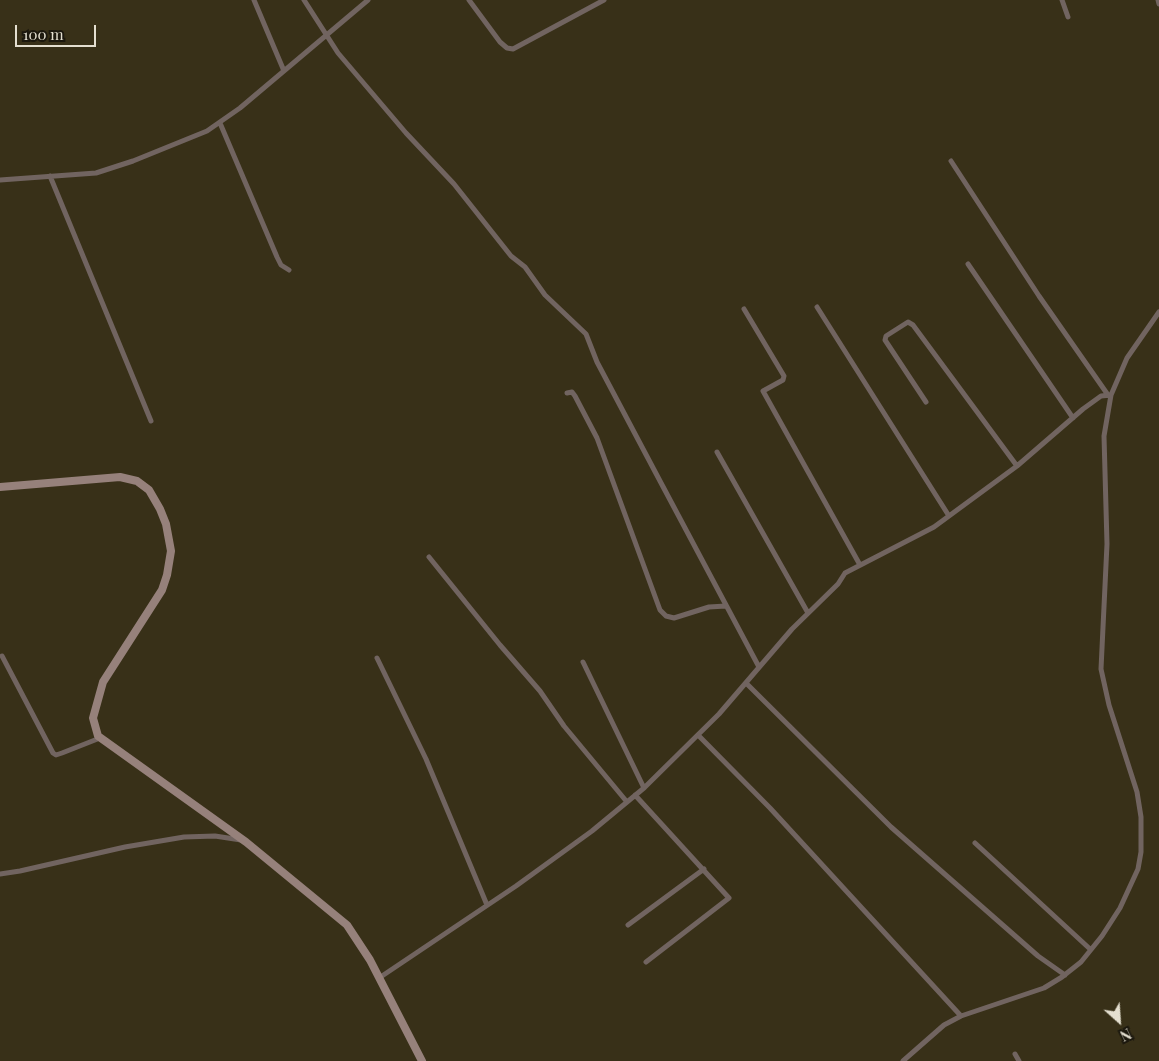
<!DOCTYPE html>
<html>
<head>
<meta charset="utf-8">
<style>
  body { margin:0 }
  #map { position:relative; width:1159px; height:1061px; overflow:hidden; background:#383018; font-family:"Playfair Display",serif }
  canvas { display:block }
  .north { position:absolute; left:1094px; top:996px; width:50px; height:50px; -webkit-text-stroke:4px #1c180e; paint-order:stroke; rotate:154deg; font-size:14px; font-weight:700; line-height:20px; text-align:center; color:#e4dfd0 }
  .north::after { content:''; display:block; margin:auto; width:18px; height:22px; background:#e4dfd0; clip-path:polygon(50% 0,100% 100%,50% 72%,0 100%) }
  .scale { position:absolute; left:15px; top:25px; width:81px; height:22px; box-sizing:border-box; border:2px solid #e4dfd0; border-top:0; padding-left:6px; font-size:15px; line-height:18px; white-space:nowrap; color:#e4dfd0; -webkit-text-stroke:4px #1c180e; paint-order:stroke }
</style>
</head>
<body>
<div id="map">
<canvas width="1159" height="1061"></canvas>
<div class="north">N</div>
<div class="scale">100 m</div>
</div>
<script>
const c = document.querySelector('canvas').getContext('2d');
c.lineJoin = 'round';
const toPath = rows => new Path2D(rows.map(r => 'M' + r).join(''));
function strokePath(path, color, width, dash) { c.strokeStyle = color; c.lineWidth = width; c.lineCap = dash ? 'butt' : 'round'; c.setLineDash(dash || []); c.stroke(path); }
strokePath(toPath([
  [254,0,284,71],
  [304,0,338,53,406,133,454,184,511,256,525,267,545,295,586,334,597,362,660,481,759,667],
  [469,0,500,42,507,48,513,49,604,0],
  [1062,0,1068,17],
  [1158,0,1159,4],
  [220,123,277,257,281,265,289,270],
  [951,161,1039,296,1108,395],
  [50,176,151,421],
  [0,180,96,173,133,161,207,131,240,108,368,0],
  [968,264,1073,418],
  [817,307,949,516],
  [744,309,784,376,783,380,763,391,860,565],
  [567,393,572,392,575,396,597,438,660,610,666,616,674,618,709,607,726,606],
  [926,402,885,340,886,336,908,322,913,325,1017,466],
  [717,452,808,613],
  [429,557,500,645,540,691,564,726,627,802],
  [2,656,53,753,56,755,62,753,100,738],
  [377,658,426,759,487,905],
  [583,662,644,788],
  [746,683,891,827,1038,956,1065,975],
  [698,735,770,808,961,1016],
  [635,795,729,898,646,962],
  [975,843,1090,949],
  [0,874,20,871,125,847,184,837,215,836,241,840],
  [628,925,704,869],
  [379,978,516,886,592,831,644,788,719,714,792,629,838,584,845,573,934,527,1017,466,1083,409,1101,396,1111,395],
  [1015,1054,1019,1061],
  [903,1061,944,1025,961,1016,1044,988,1062,977,1081,962,1102,936,1120,908,1138,869,1141,852,1141,817,1137,792,1109,705,1101,669,1107,544,1104,436,1111,395,1127,358,1159,312]
]), '#716460', 5);
strokePath(toPath([
  [0,487,120,477,137,481,149,490,160,509,166,524,171,551,167,575,162,590,103,682,93,718,98,736,246,842,347,925,370,960,422,1061]
]), '#96817b', 8);
</script>
</body>
</html>
